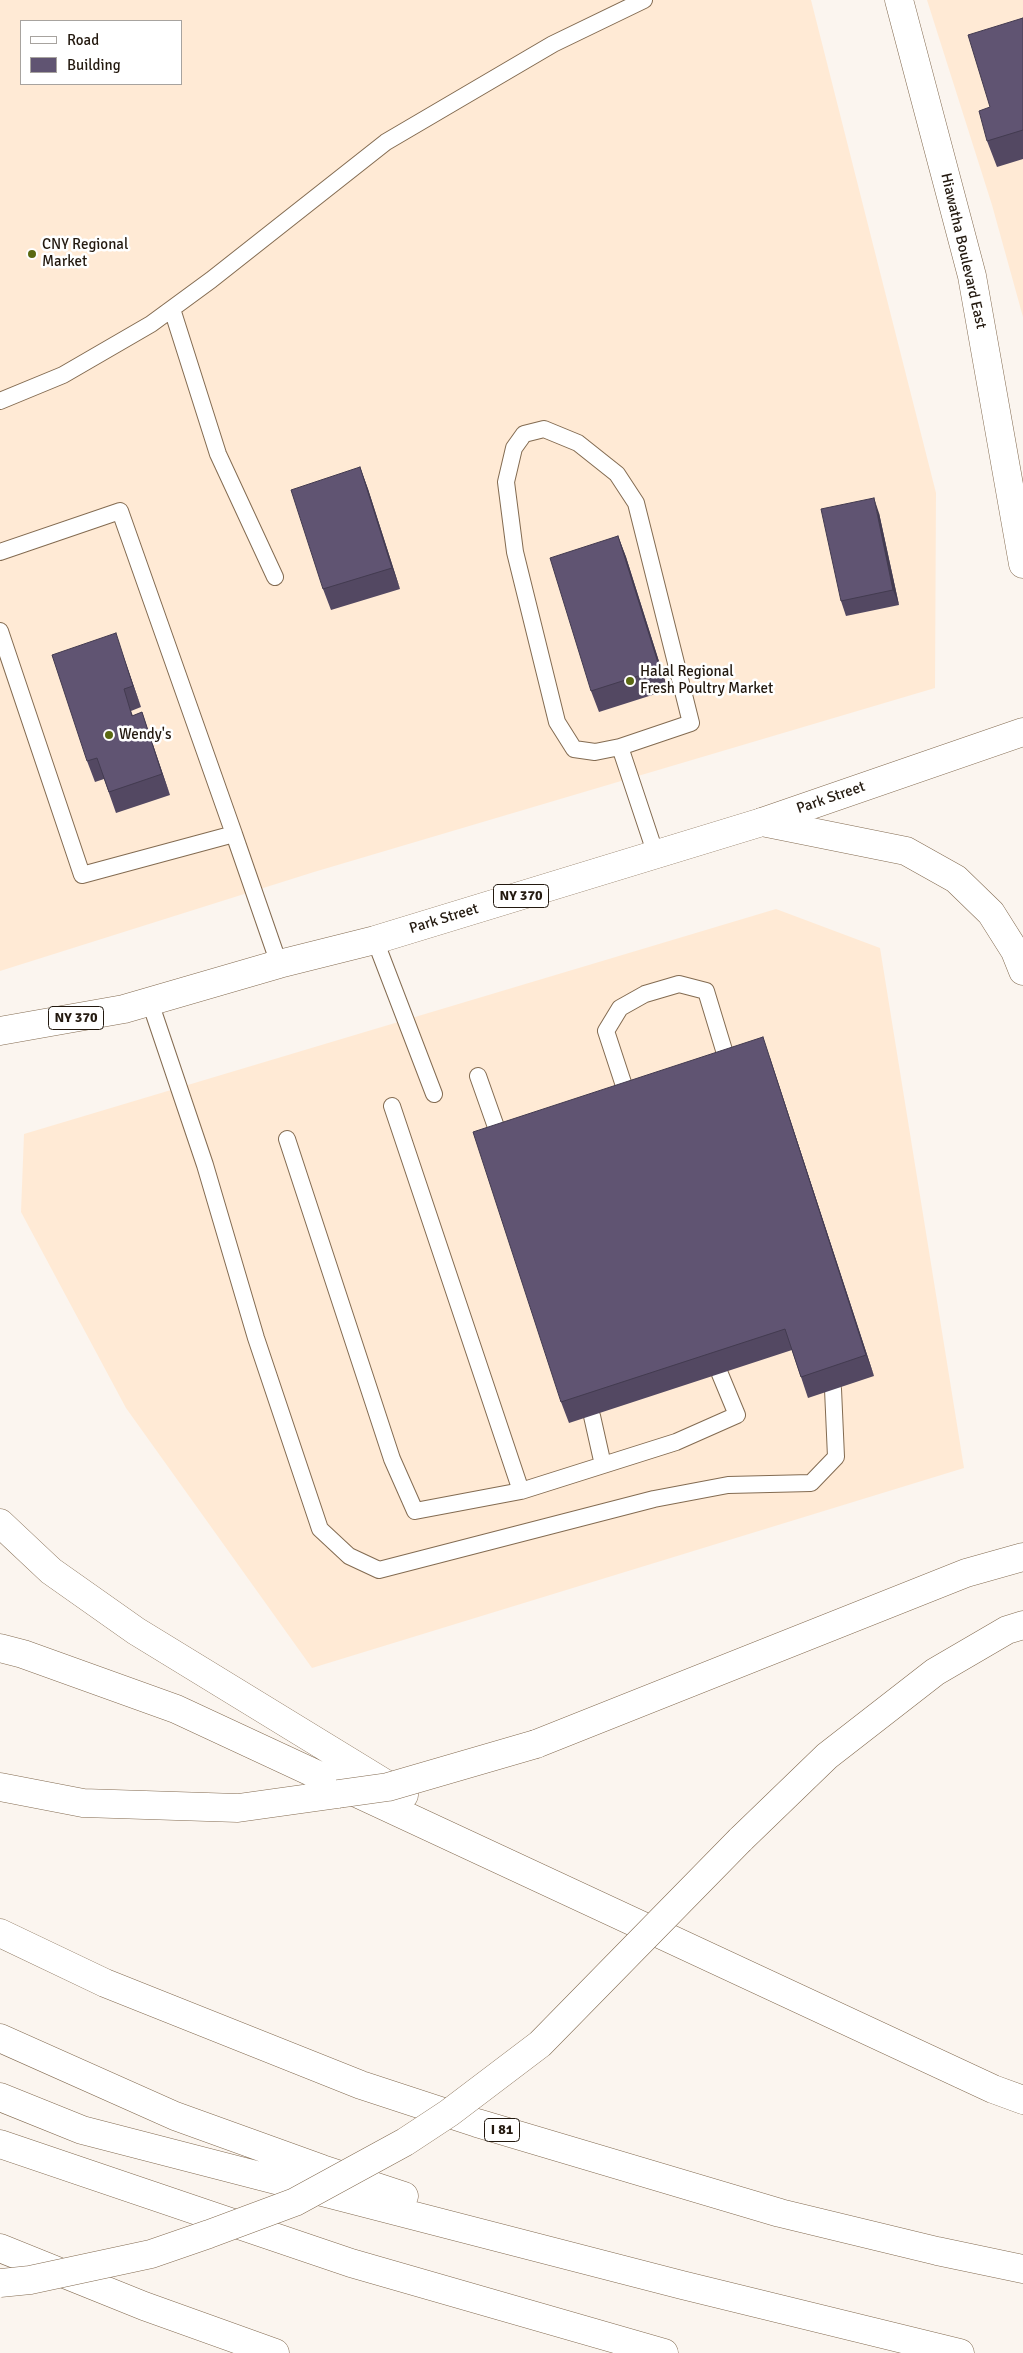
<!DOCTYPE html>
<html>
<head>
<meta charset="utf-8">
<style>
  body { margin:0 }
  #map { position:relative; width:1023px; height:2353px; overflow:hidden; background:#fbf5ef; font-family:Signika,sans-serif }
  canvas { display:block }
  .legend { position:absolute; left:20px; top:20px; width:162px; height:65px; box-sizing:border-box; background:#fff; border:1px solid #a7a39f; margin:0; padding:6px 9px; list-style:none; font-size:15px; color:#23190f }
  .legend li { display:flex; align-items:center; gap:10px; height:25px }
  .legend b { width:25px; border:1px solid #a7a39f }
</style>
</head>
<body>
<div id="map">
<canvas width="1023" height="2353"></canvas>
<ul class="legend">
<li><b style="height:6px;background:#fff"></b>Road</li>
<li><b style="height:14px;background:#605472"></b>Building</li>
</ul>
</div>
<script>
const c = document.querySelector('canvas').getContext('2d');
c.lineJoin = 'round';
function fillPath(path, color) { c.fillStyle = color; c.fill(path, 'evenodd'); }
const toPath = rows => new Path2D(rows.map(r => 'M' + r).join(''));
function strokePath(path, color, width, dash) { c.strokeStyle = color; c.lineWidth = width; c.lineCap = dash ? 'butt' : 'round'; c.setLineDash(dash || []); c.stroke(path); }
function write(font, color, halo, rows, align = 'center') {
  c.font = font + ' Signika,sans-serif'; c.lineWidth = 5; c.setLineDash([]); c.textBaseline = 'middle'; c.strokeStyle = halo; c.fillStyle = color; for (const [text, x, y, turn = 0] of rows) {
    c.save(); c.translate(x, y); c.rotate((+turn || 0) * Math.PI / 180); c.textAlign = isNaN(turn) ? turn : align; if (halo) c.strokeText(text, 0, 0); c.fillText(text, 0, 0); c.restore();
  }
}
fillPath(toPath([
  [0,0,811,0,936,493,935,688,314,872,0,971],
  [21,21,181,21,181,84,21,84],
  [927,0,1023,0,1023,317,992,205],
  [776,909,880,948,964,1468,312,1668,126,1408,21,1212,24,1134]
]), '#ffead5');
const service = toPath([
  [172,309,218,454,275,577],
  [0,401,63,375,151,324,211,280,386,142,553,44,644,0],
  [0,552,120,511,234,834,82,875,0,631],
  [620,747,691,723,636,503,617,474,578,443,544,429,524,434,514,448,506,482,515,552,557,722,574,749,595,752,620,747,656,855],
  [234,834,279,964],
  [375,940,434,1094],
  [150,1002,205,1165,256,1338,320,1529,349,1556,379,1570,654,1499,728,1485,811,1483,836,1457,833,1389],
  [478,1076,502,1144],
  [630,1104,606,1031,620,1008,645,994,679,984,706,991,730,1070],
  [392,1106,521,1491],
  [287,1139,392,1459,415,1511,521,1491,676,1442,737,1415,720,1374],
  [592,1416,603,1465]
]);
const tertiary = toPath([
  [899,0,972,276,1023,564]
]);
const secondary = toPath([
  [762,822,1023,732]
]);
const primary = toPath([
  [0,1031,124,1009,279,964,375,940,762,822,906,851,956,879,991,913,1015,951,1023,971]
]);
const motorway = toPath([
  [0,1523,51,1571,136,1631,404,1795],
  [0,1648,23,1654,176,1709,993,2089,1023,2100],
  [536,1744,966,1573,1023,1557],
  [0,1787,83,1803,238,1808,338,1794],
  [740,1840,827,1756,935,1672,1007,1630,1023,1625],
  [0,1933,105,1983,361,2085,477,2123,780,2213,937,2251,1023,2269],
  [0,2038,175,2116,322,2169,404,2196],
  [0,2097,82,2130,682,2285,960,2353],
  [0,2144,351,2263,664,2353],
  [0,2248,144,2306,275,2353]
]);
strokePath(service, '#836b51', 18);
strokePath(tertiary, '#836b51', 29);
strokePath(secondary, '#836b51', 29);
strokePath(primary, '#836b51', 29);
strokePath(motorway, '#836b51', 29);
strokePath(service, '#fff', 16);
strokePath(tertiary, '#fff', 28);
strokePath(secondary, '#fff', 28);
strokePath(primary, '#fff', 28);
strokePath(motorway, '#fff', 28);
const motorwayBridge = toPath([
  [338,1794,388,1787,536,1744],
  [0,2283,30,2280,151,2254,209,2234,295,2202,405,2142,449,2113,540,2044,740,1840]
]);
strokePath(motorwayBridge, '#836b51', 29, []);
strokePath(motorwayBridge, '#fff', 28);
fillPath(toPath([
  [1023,18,1023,159,997,167,987,141,990,107],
  [360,467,368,489,400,589,331,610,323,589],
  [879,513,899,605,846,616,841,601],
  [618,536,626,557,668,690,599,712,591,691],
  [123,655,141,707,131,711,133,716,142,712,170,795,116,813,104,779,95,782,87,761],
  [770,1058,874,1376,808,1398,792,1350,569,1423,561,1402]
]), '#534862');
fillPath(toPath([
  [360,467,368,489,400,589,392,568],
  [874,498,879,513,899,605,893,590],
  [618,536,626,557,668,690,660,669],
  [116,633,123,655,141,707,133,686],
  [142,712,149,734,170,795,162,774],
  [763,1037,770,1058,874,1376,866,1355]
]), '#433b50');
const building = toPath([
  [1023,18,1023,130,987,141,979,111,990,107,968,35,1023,18],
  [360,467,392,568,323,589,291,490,360,467],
  [874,498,893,590,841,601,821,509,874,498],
  [618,536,660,669,591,691,550,558,618,536],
  [116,633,133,686,124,689,132,716,142,712,162,774,109,792,97,758,87,761,52,655,116,633],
  [763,1037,866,1355,801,1377,785,1329,561,1402,473,1132,763,1037]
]);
fillPath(building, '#605472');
strokePath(building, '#433b50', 1);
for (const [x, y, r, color] of [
  [32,254,5,"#5a6912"],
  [630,681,5,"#5a6912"],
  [109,735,5,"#5a6912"]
]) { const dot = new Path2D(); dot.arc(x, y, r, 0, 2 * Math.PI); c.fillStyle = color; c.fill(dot); strokePath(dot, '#fff', 2); }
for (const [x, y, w] of [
  [521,896,55],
  [76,1018,55],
  [502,2130,35]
]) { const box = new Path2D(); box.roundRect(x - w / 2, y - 11.5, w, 23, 4); c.fillStyle = '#fff'; c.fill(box); strokePath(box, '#23190f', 1); }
write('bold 14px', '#23190f', null, [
  ["NY 370",521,896],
  ["NY 370",76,1018],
  ["I 81",502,2130]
]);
write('15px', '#23190f', '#fff', [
  ["CNY Regional",42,245],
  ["Market",42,262],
  ["Halal Regional",640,672],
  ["Fresh Poultry Market",640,689],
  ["Wendy's",119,735]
], 'left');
write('15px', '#23190f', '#fff', [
  ["Hiawatha Boulevard East",963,251,77],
  ["Park Street",831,798,-19],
  ["Park Street",444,919,-17]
]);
</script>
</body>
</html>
